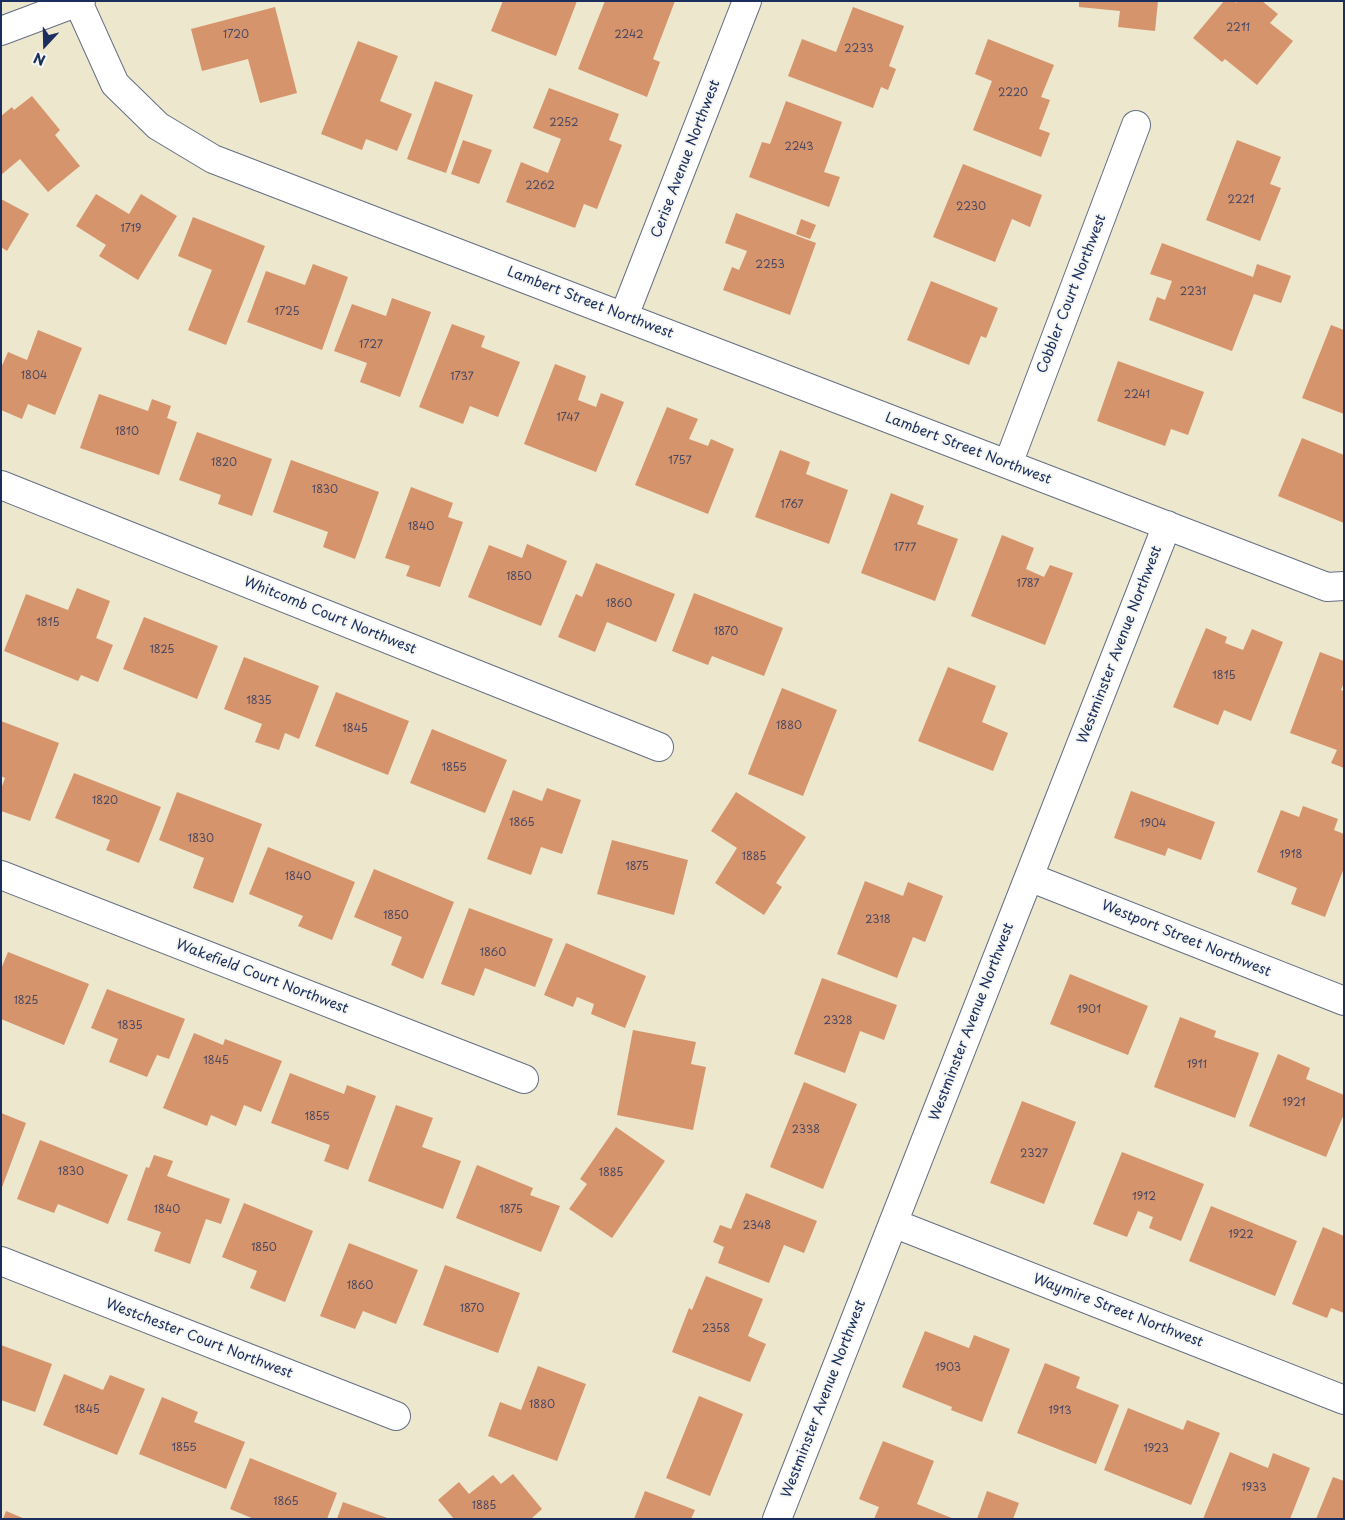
<!DOCTYPE html>
<html>
<head>
<meta charset="utf-8">
<style>
  body { margin:0 }
  #map { position:relative; width:1345px; height:1520px; overflow:hidden; background:#ece7cd; font-family:"Playpen Sans",sans-serif }
  canvas { display:block }
  .frame { position:absolute; inset:0; border:2px solid #1b2f5e; pointer-events:none }
  .north { position:absolute; left:20px; top:20px; width:50px; height:50px; -webkit-text-stroke:4px #f6f6f2; paint-order:stroke; rotate:201deg; font-size:14px; font-weight:700; line-height:20px; text-align:center; color:#1b2f5e }
  .north::after { content:''; display:block; margin:auto; width:18px; height:22px; background:#1b2f5e; clip-path:polygon(50% 0,100% 100%,50% 72%,0 100%) }
</style>
</head>
<body>
<div id="map">
<canvas width="1345" height="1520"></canvas>
<div class="frame"></div>
<div class="north">N</div>
</div>
<script>
const c = document.querySelector('canvas').getContext('2d');
c.lineJoin = 'round';
function fillPath(path, color) { c.fillStyle = color; c.fill(path, 'evenodd'); }
const toPath = rows => new Path2D(rows.map(r => 'M' + r).join(''));
function strokePath(path, color, width, dash) { c.strokeStyle = color; c.lineWidth = width; c.lineCap = dash ? 'butt' : 'round'; c.setLineDash(dash || []); c.stroke(path); }
function write(font, color, halo, rows, align = 'center') {
  c.font = font + ' "Playpen Sans",sans-serif'; c.lineWidth = 4; c.setLineDash([]); c.textBaseline = 'middle'; c.strokeStyle = halo; c.fillStyle = color; for (const [text, x, y, turn = 0] of rows) {
    c.save(); c.translate(x, y); c.rotate((+turn || 0) * Math.PI / 180); c.textAlign = isNaN(turn) ? turn : align; if (halo) c.strokeText(text, 0, 0); c.fillText(text, 0, 0); c.restore();
  }
}
fillPath(toPath([
  [503,1,577,1,556,56,491,31],
  [605,1,675,1,653,59,660,62,647,97,578,69],
  [1079,1,1158,1,1155,31,1118,27,1120,11,1079,7],
  [1224,1,1234,1,1236,3,1237,1,1262,1,1278,14,1270,23,1293,41,1257,85,1225,59,1222,62,1193,38],
  [275,7,297,93,260,103,248,59,202,71,191,29],
  [853,7,904,26,889,66,896,69,888,90,881,87,873,108,788,76,802,39,836,52],
  [988,39,1054,65,1041,97,1050,100,1039,129,1050,133,1041,157,973,130,992,81,975,74],
  [358,41,398,56,380,101,412,114,397,151,366,139,362,150,321,134],
  [435,81,473,95,446,173,407,159],
  [549,88,619,114,609,140,622,145,597,209,584,204,575,228,506,202,521,162,548,173,561,139,533,128],
  [32,96,60,130,55,135,80,166,48,192,20,159,1,175,1,116,12,107,14,110],
  [786,101,842,122,824,172,840,177,829,207,749,177,762,142,770,144],
  [463,140,492,150,479,184,451,174],
  [1237,140,1281,157,1270,184,1281,188,1260,241,1206,220],
  [963,164,1042,195,1030,227,1012,219,995,262,933,237],
  [96,194,129,214,141,194,177,216,138,280,99,256,106,245,76,226],
  [1,199,29,214,7,251,1,247],
  [736,213,816,243,790,315,723,290,732,267,739,270,747,251,725,243],
  [193,217,265,246,226,345,188,330,212,270,178,256],
  [801,219,816,225,810,239,796,234],
  [1162,243,1253,277,1257,264,1291,276,1281,303,1254,294,1232,351,1149,320,1157,297,1165,300,1172,281,1150,274],
  [313,264,348,277,322,350,247,322,266,271,305,285],
  [931,281,998,308,986,338,981,336,969,365,907,340],
  [392,298,431,312,400,397,360,382,367,363,334,351,352,304,386,316],
  [452,324,485,336,481,347,520,362,498,417,470,406,463,424,419,407],
  [1331,325,1344,330,1344,414,1302,398],
  [38,330,82,348,55,415,28,404,22,419,1,410,1,368,8,352,27,360],
  [1118,361,1204,392,1188,435,1171,429,1165,446,1097,421],
  [555,364,586,376,578,400,596,407,601,393,624,402,596,472,524,444],
  [99,394,148,411,152,399,171,406,167,418,177,422,159,475,80,448],
  [667,407,698,419,689,439,708,446,711,439,734,449,708,514,635,485],
  [197,432,272,459,252,516,218,504,221,495,179,480],
  [1302,438,1344,455,1344,523,1278,496],
  [780,450,810,462,806,474,848,490,829,544,755,517],
  [291,460,379,492,355,559,323,547,328,532,273,512],
  [411,487,453,503,448,517,463,522,440,587,406,576,410,566,385,558],
  [891,493,924,506,917,524,958,539,935,601,861,573],
  [1002,535,1034,548,1026,569,1044,577,1050,565,1073,573,1045,645,971,616],
  [527,544,567,561,541,626,468,597,489,545,522,558],
  [596,563,675,594,656,642,607,622,595,652,558,637,576,594,582,597],
  [77,588,110,601,96,638,113,645,98,682,81,675,78,681,4,651,26,594,68,610],
  [694,593,783,628,764,676,712,656,708,665,672,651],
  [144,617,218,646,197,699,123,669],
  [1206,628,1227,637,1225,643,1243,650,1252,629,1283,642,1251,721,1224,710,1218,725,1173,707],
  [1320,652,1344,661,1344,683,1341,690,1344,691,1344,768,1331,763,1337,750,1290,733],
  [244,657,319,686,299,739,285,733,279,750,255,742,262,724,224,709],
  [948,667,996,686,982,722,1008,733,993,771,918,741],
  [782,688,837,710,803,796,748,774],
  [336,692,409,721,388,775,315,746],
  [1,721,59,743,30,821,1,811,1,789,5,778,1,776],
  [432,729,507,760,485,813,410,783],
  [74,773,161,807,139,863,106,850,110,840,55,818],
  [547,788,581,800,562,854,541,847,531,875,487,859,513,790,542,801],
  [1131,791,1215,822,1201,860,1168,848,1165,856,1114,838],
  [177,792,262,824,233,903,193,888,204,858,159,840],
  [736,792,806,837,776,883,782,887,764,915,715,883,737,848,711,831],
  [1303,806,1338,819,1334,830,1344,834,1344,868,1325,917,1291,904,1297,888,1257,872,1281,810,1299,817],
  [612,840,688,860,674,915,597,894],
  [268,847,355,882,332,940,298,926,303,916,249,894],
  [374,869,454,902,423,979,391,965,402,937,354,917],
  [865,881,903,896,908,882,943,896,925,942,913,937,897,978,837,954],
  [469,908,553,939,535,987,485,968,474,996,441,984],
  [566,943,646,976,625,1028,591,1014,594,1004,577,997,573,1007,544,995],
  [8,952,89,984,64,1045,1,1019,1,969],
  [1070,974,1148,1006,1128,1055,1050,1024],
  [822,978,897,1005,884,1040,860,1031,845,1073,794,1054],
  [107,989,185,1019,169,1059,157,1055,147,1077,109,1062,118,1039,91,1028],
  [1180,1017,1216,1031,1214,1037,1259,1053,1235,1118,1154,1087],
  [633,1030,696,1042,691,1064,706,1067,693,1130,617,1115],
  [194,1033,223,1045,225,1039,282,1061,261,1112,244,1105,236,1126,211,1115,207,1126,163,1108],
  [1278,1054,1310,1068,1306,1079,1344,1095,1344,1114,1326,1157,1249,1126],
  [290,1073,344,1094,347,1085,376,1096,348,1170,324,1161,330,1145,271,1123],
  [804,1082,857,1104,823,1189,770,1167],
  [1022,1101,1076,1122,1044,1204,990,1183],
  [396,1105,433,1118,422,1147,461,1161,443,1209,368,1181],
  [1,1113,26,1123,1,1190],
  [616,1127,665,1161,612,1238,569,1209,587,1184,580,1179],
  [40,1140,128,1175,108,1224,58,1204,54,1213,17,1199],
  [1122,1152,1204,1184,1181,1241,1149,1228,1153,1217,1138,1211,1127,1237,1093,1224],
  [154,1155,173,1161,167,1176,230,1199,221,1224,206,1219,190,1264,154,1251,161,1232,127,1220,146,1167,149,1168],
  [477,1165,533,1188,530,1195,560,1206,541,1252,456,1218],
  [746,1193,817,1221,804,1253,784,1245,769,1283,718,1263,724,1247,713,1242,720,1225,731,1229],
  [244,1203,313,1231,285,1302,250,1288,257,1271,222,1257],
  [1211,1206,1297,1241,1275,1296,1189,1261],
  [1323,1227,1344,1236,1344,1313,1331,1308,1327,1318,1292,1304],
  [349,1243,418,1270,396,1324,363,1311,355,1329,320,1316],
  [445,1265,520,1293,498,1353,423,1325],
  [706,1276,763,1299,748,1336,766,1344,750,1382,672,1352,689,1308,692,1310],
  [925,1331,969,1348,974,1335,1010,1349,982,1422,951,1410,952,1407,902,1387],
  [1,1345,52,1364,35,1412,1,1400],
  [1045,1363,1080,1377,1076,1388,1119,1405,1096,1464,1017,1433],
  [538,1366,586,1384,557,1461,488,1436,500,1402,521,1410],
  [64,1374,103,1390,110,1375,145,1389,117,1455,43,1425],
  [699,1396,743,1414,710,1496,666,1478],
  [162,1397,198,1412,194,1422,245,1442,226,1489,139,1454],
  [1128,1408,1183,1430,1187,1420,1220,1433,1191,1505,1104,1470],
  [883,1441,934,1461,917,1504,954,1519,874,1519,879,1507,859,1499],
  [1230,1452,1268,1468,1273,1453,1310,1468,1290,1519,1203,1519],
  [250,1458,337,1493,327,1519,254,1519,230,1509],
  [513,1474,542,1509,531,1519,454,1519,438,1500,459,1482,469,1494,493,1475,501,1484],
  [1333,1477,1344,1481,1344,1519,1316,1519],
  [645,1491,695,1510,691,1519,634,1519],
  [987,1491,1019,1503,1013,1519,977,1519],
  [343,1502,390,1519,337,1519],
  [6,1511,25,1519,3,1519]
]), '#d6946c');
const street = toPath([
  [78,2,115,84,158,126,213,159,1327,587,1344,586],
  [1,31,81,1],
  [624,316,747,1],
  [1008,464,1136,125],
  [1,485,659,747],
  [1,875,524,1079],
  [1029,877,1344,1001],
  [893,1223,1344,1400],
  [1,1261,396,1416],
  [777,1519,1167,525]
]);
strokePath(street, '#646f85', 30);
strokePath(street, '#fff', 28);
write('11px', '#4a4862', null, [
  ["2211",1238,28],
  ["1720",236,35],
  ["2242",629,35],
  ["2233",859,49],
  ["2220",1013,93],
  ["2252",564,123],
  ["2243",799,147],
  ["2262",540,186],
  ["2221",1241,200],
  ["2230",971,207],
  ["1719",131,229],
  ["2253",770,265],
  ["2231",1193,292],
  ["1725",287,312],
  ["1727",371,345],
  ["1804",34,376],
  ["1737",462,377],
  ["2241",1137,395],
  ["1747",568,418],
  ["1810",127,432],
  ["1757",680,461],
  ["1820",224,463],
  ["1830",325,490],
  ["1767",792,505],
  ["1840",421,527],
  ["1777",905,548],
  ["1850",519,577],
  ["1787",1028,584],
  ["1860",619,604],
  ["1815",48,623],
  ["1870",726,632],
  ["1825",162,650],
  ["1815",1224,676],
  ["1835",259,701],
  ["1880",789,726],
  ["1845",355,729],
  ["1855",454,768],
  ["1820",105,801],
  ["1865",522,823],
  ["1904",1153,824],
  ["1830",201,839],
  ["1918",1291,855],
  ["1885",754,857],
  ["1875",637,867],
  ["1840",298,877],
  ["1850",396,916],
  ["2318",878,920],
  ["1860",493,953],
  ["1825",26,1001],
  ["1901",1089,1010],
  ["2328",838,1021],
  ["1835",130,1026],
  ["1845",216,1061],
  ["1911",1197,1065],
  ["1921",1294,1103],
  ["1855",317,1117],
  ["2338",806,1130],
  ["2327",1034,1154],
  ["1830",71,1172],
  ["1885",611,1173],
  ["1912",1144,1197],
  ["1840",167,1210],
  ["1875",511,1210],
  ["2348",757,1226],
  ["1922",1241,1235],
  ["1850",264,1248],
  ["1860",360,1286],
  ["1870",472,1309],
  ["2358",716,1329],
  ["1903",948,1368],
  ["1880",542,1405],
  ["1845",87,1410],
  ["1913",1060,1411],
  ["1855",184,1448],
  ["1923",1156,1449],
  ["1933",1254,1488],
  ["1865",286,1502],
  ["1885",484,1506]
]);
write('14px', '#1b2f5e', '#f6f6f2', [
  ["Cerise Avenue Northwest",686,159,-69],
  ["Cobbler Court Northwest",1072,294,-69],
  ["Lambert Street Northwest",590,303,21],
  ["Lambert Street Northwest",968,449,21],
  ["Whitcomb Court Northwest",330,616,22],
  ["Westminster Avenue Northwest",1120,645,-69],
  ["Westport Street Northwest",1186,939,22],
  ["Wakefield Court Northwest",262,977,21],
  ["Westminster Avenue Northwest",972,1022,-69],
  ["Waymire Street Northwest",1118,1311,21],
  ["Westchester Court Northwest",199,1339,21],
  ["Westminster Avenue Northwest",824,1399,-69]
]);
</script>
</body>
</html>
